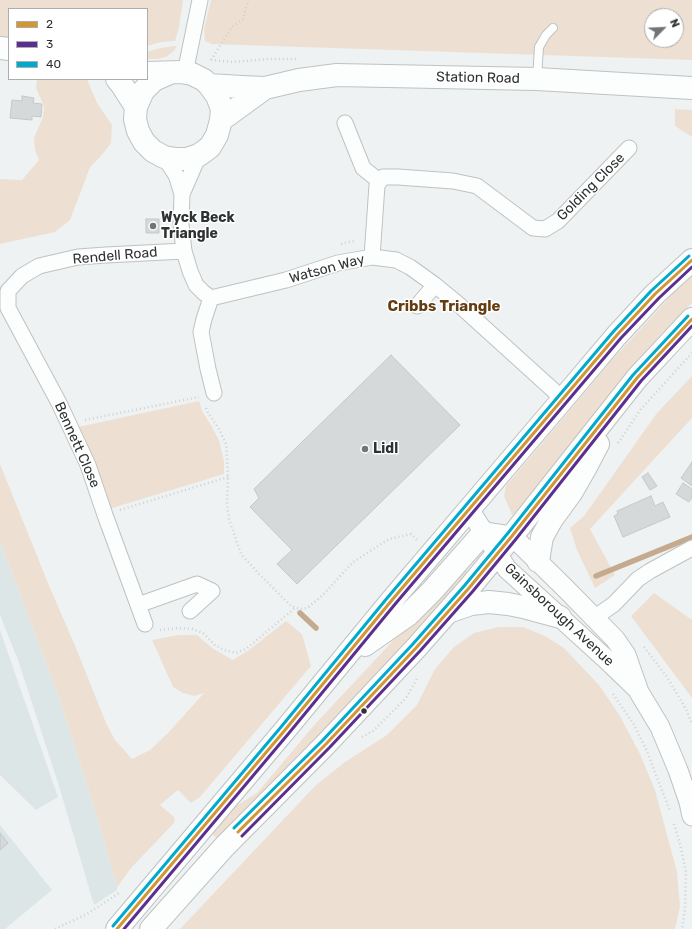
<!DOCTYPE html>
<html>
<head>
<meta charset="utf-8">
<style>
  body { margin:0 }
  #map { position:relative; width:692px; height:929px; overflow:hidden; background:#eef2f2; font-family:Rubik,sans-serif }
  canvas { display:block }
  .legend { position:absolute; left:8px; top:8px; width:140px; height:72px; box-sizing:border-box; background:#fff; border:1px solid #acadad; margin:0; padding:5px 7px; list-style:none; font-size:12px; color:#2f3232 }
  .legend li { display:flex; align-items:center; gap:8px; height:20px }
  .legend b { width:20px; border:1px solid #acadad }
  .north { position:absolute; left:644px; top:8px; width:40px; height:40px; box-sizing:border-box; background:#fff; border:1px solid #acadad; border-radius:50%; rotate:66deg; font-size:11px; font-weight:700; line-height:16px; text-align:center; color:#2f3232 }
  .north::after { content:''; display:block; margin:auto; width:14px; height:18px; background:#727575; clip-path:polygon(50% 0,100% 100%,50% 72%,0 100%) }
</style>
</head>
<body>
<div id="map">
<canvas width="692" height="929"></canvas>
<ul class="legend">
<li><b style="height:5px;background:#d29733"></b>2</li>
<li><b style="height:5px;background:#5b2e91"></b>3</li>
<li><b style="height:5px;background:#00a9ce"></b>40</li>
</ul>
<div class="north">N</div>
</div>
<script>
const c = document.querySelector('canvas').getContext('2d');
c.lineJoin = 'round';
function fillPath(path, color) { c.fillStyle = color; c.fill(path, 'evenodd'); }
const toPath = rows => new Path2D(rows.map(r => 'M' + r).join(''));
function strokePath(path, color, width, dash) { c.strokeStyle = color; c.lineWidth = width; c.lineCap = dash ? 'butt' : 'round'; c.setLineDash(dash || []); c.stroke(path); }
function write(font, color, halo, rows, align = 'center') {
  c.font = font + ' Rubik,sans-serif'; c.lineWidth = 3; c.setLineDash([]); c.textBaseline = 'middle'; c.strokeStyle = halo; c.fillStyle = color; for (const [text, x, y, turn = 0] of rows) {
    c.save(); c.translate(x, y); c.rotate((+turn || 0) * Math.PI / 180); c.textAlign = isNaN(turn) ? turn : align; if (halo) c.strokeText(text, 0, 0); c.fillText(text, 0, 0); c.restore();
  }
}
fillPath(toPath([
  [0,541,58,694,95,810,117,887,117,890,94,905,59,786,18,660,0,615],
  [0,630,58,797,36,810,0,775],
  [0,825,52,890,5,929,0,929]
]), '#dce6e6');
fillPath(toPath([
  [0,0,183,0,179,27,175,41,161,42,147,46,147,9,9,9,9,40,0,39],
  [211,0,692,0,692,60,212,44,205,41,204,29],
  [652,16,676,16,676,40,652,40],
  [174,46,177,46,174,51,166,57,158,59,147,59,147,52,156,49],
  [37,79,87,79,97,103,112,125,111,143,101,156,90,167,83,186,70,220,55,232,0,244,0,179,22,180,39,160,35,150,34,138,43,117,44,106,36,88],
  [675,109,692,110,692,137,675,126],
  [692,275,692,303,661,334,619,385,519,512,512,515,504,496,506,486,612,360,679,287],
  [692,376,692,418,590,529,615,575,595,588,577,550,570,528,584,516,657,413],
  [199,401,202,411,211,425,219,440,224,461,224,474,109,509,78,427],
  [0,464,48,583,76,648,106,723,115,740,132,759,150,750,169,732,204,693,194,696,183,693,173,687,152,640,178,635,197,635,212,648,233,660,236,658,249,650,286,621,302,634,311,666,200,797,191,803,178,790,160,805,174,817,175,822,131,868,117,887,95,810,58,694,0,541],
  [462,567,469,574,392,660,218,839,211,833,236,806,257,793,316,723],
  [654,593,692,620,692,698,631,616],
  [498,627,523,627,545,636,564,648,599,685,620,716,640,754,655,790,677,872,680,907,675,929,180,929,316,785,345,762,387,735,417,705,435,669,454,647,474,633]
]), '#ede0d3');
strokePath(toPath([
  [596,576,692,537],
  [300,613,316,628]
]), '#c5aa90', 5.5);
const building = toPath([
  [22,96,34,98,33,103,42,104,41,117,32,116,32,120,10,118,12,100,22,101,22,96],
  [146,219,159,219,159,233,146,233,146,219],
  [391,355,460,425,297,584,277,564,292,550,250,507,259,498,254,489,391,355],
  [692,462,692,486,681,478,692,462],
  [648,473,657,486,650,490,642,477,648,473],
  [683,483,692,489,692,497,689,502,676,494,683,483],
  [651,496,655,506,663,502,670,517,623,537,614,516,618,514,617,511,651,496],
  [0,833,8,843,0,850,0,833]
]);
fillPath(building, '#d6d9d9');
strokePath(building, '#c5c8c8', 1);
const service = toPath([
  [537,78,539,47,546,35,553,28]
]);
const minor = toPath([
  [185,73,200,0],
  [345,123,363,168,379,181],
  [164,157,176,175,182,194,181,224,184,251,190,271,196,285,204,293,211,298,286,280,338,263,372,257,396,260,410,267,435,285,457,303,563,399],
  [182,194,199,155],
  [372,257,377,185,383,177,398,177,453,181,477,186,533,228,545,229,558,221,629,148],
  [211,298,204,319,201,332,208,369,214,393],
  [417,306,435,285],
  [138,605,197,584,212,591,190,611],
  [594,618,614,604,638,579,650,571,692,548],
  [145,624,105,515,88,465,59,403,8,308,8,291,22,276,39,266,78,257,106,255,184,251]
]);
const tertiary = toPath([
  [469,509,507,569,607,660,636,688],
  [484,532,512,536,565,588,615,639,626,655,639,692,660,727,678,770,689,802,692,816]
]);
const secondary = toPath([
  [0,48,9,49],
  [147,73,180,72,192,74,204,80,209,85,217,96,222,109,221,120,217,135,210,147,199,155,187,159,176,159,164,157,153,151,144,142,138,131,135,119,136,107,143,91,154,80,170,73],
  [117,79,122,85,136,107],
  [209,85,242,87,265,88,299,80,337,75,537,79,692,88],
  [221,120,265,88]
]);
const primary = toPath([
  [538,561,542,537,552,519,571,493,586,467,598,444],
  [448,612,471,604,489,602,508,604,523,607,560,617],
  [365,645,408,615,432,591,484,532],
  [117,929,285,730,392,600,563,399,617,335,655,294,692,260],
  [151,929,224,847,326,744,416,648,469,588,512,536,637,378,692,319]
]);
strokePath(service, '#bfc2c2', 10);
strokePath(minor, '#bfc2c2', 17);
strokePath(tertiary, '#bfc2c2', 21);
strokePath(secondary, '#bfc2c2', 24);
strokePath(primary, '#bfc2c2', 24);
strokePath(toPath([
  [211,60,233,62,269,59,296,59],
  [211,60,232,27,243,19,248,0],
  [341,244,348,242,355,241],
  [206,408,208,413,219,429,226,444,227,457,228,477,227,503,229,519,241,554,260,575,291,606,300,609,307,608,322,596,353,562,389,539,411,534,417,540],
  [85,420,199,397],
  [618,443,641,409,692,353],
  [120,510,228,477],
  [160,630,178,628,192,629,203,633,215,645,224,650,236,653,246,649,295,608],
  [644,647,667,677,686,709,692,724],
  [613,694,634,725,646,749,670,811],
  [362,737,373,731,406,698,418,677],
  [674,824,680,844,686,872,685,909,682,929],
  [55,929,87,914,119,893]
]), '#d0d1d1', 2.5, [1, 3]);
strokePath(service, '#fcfdfd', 8);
strokePath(minor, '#fcfdfd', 15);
strokePath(tertiary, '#fcfdfd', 19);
strokePath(secondary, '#fcfdfd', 22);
strokePath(primary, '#fcfdfd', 22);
strokePath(toPath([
  [238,832,326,744,416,648,469,588,512,536,637,378,692,319],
  [117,929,285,730,392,600,617,335,655,294,692,260]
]), '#d29733', 3);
strokePath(toPath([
  [242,836,330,747,420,651,473,591,516,539,641,381,692,326],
  [124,929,289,733,396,603,621,338,659,298,692,267]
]), '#5b2e91', 3);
strokePath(toPath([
  [234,828,322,741,412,645,465,585,508,533,633,375,688,316],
  [113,926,281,727,388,597,613,332,651,291,689,256]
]), '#00a9ce', 3);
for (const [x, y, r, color] of [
  [153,226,4,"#727575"],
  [365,449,4,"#727575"],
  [364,711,3.5,"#2f3232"]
]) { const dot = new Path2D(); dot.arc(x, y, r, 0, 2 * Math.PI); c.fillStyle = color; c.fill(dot); strokePath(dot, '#fff', 1.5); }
write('14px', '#2f3232', '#fff', [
  ["Station Road",478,78,1],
  ["Golding Close",591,187,-45],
  ["Rendell Road",115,256,-5],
  ["Watson Way",327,269,-15],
  ["Bennett Close",77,445,66],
  ["Gainsborough Avenue",559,615,43]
]);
write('bold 14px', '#2f3232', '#fff', [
  ["Wyck Beck",161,218],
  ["Triangle",161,234],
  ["Lidl",373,449]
], 'left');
write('bold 15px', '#643c0f', '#fff', [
  ["Cribbs Triangle",444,307]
]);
</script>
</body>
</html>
